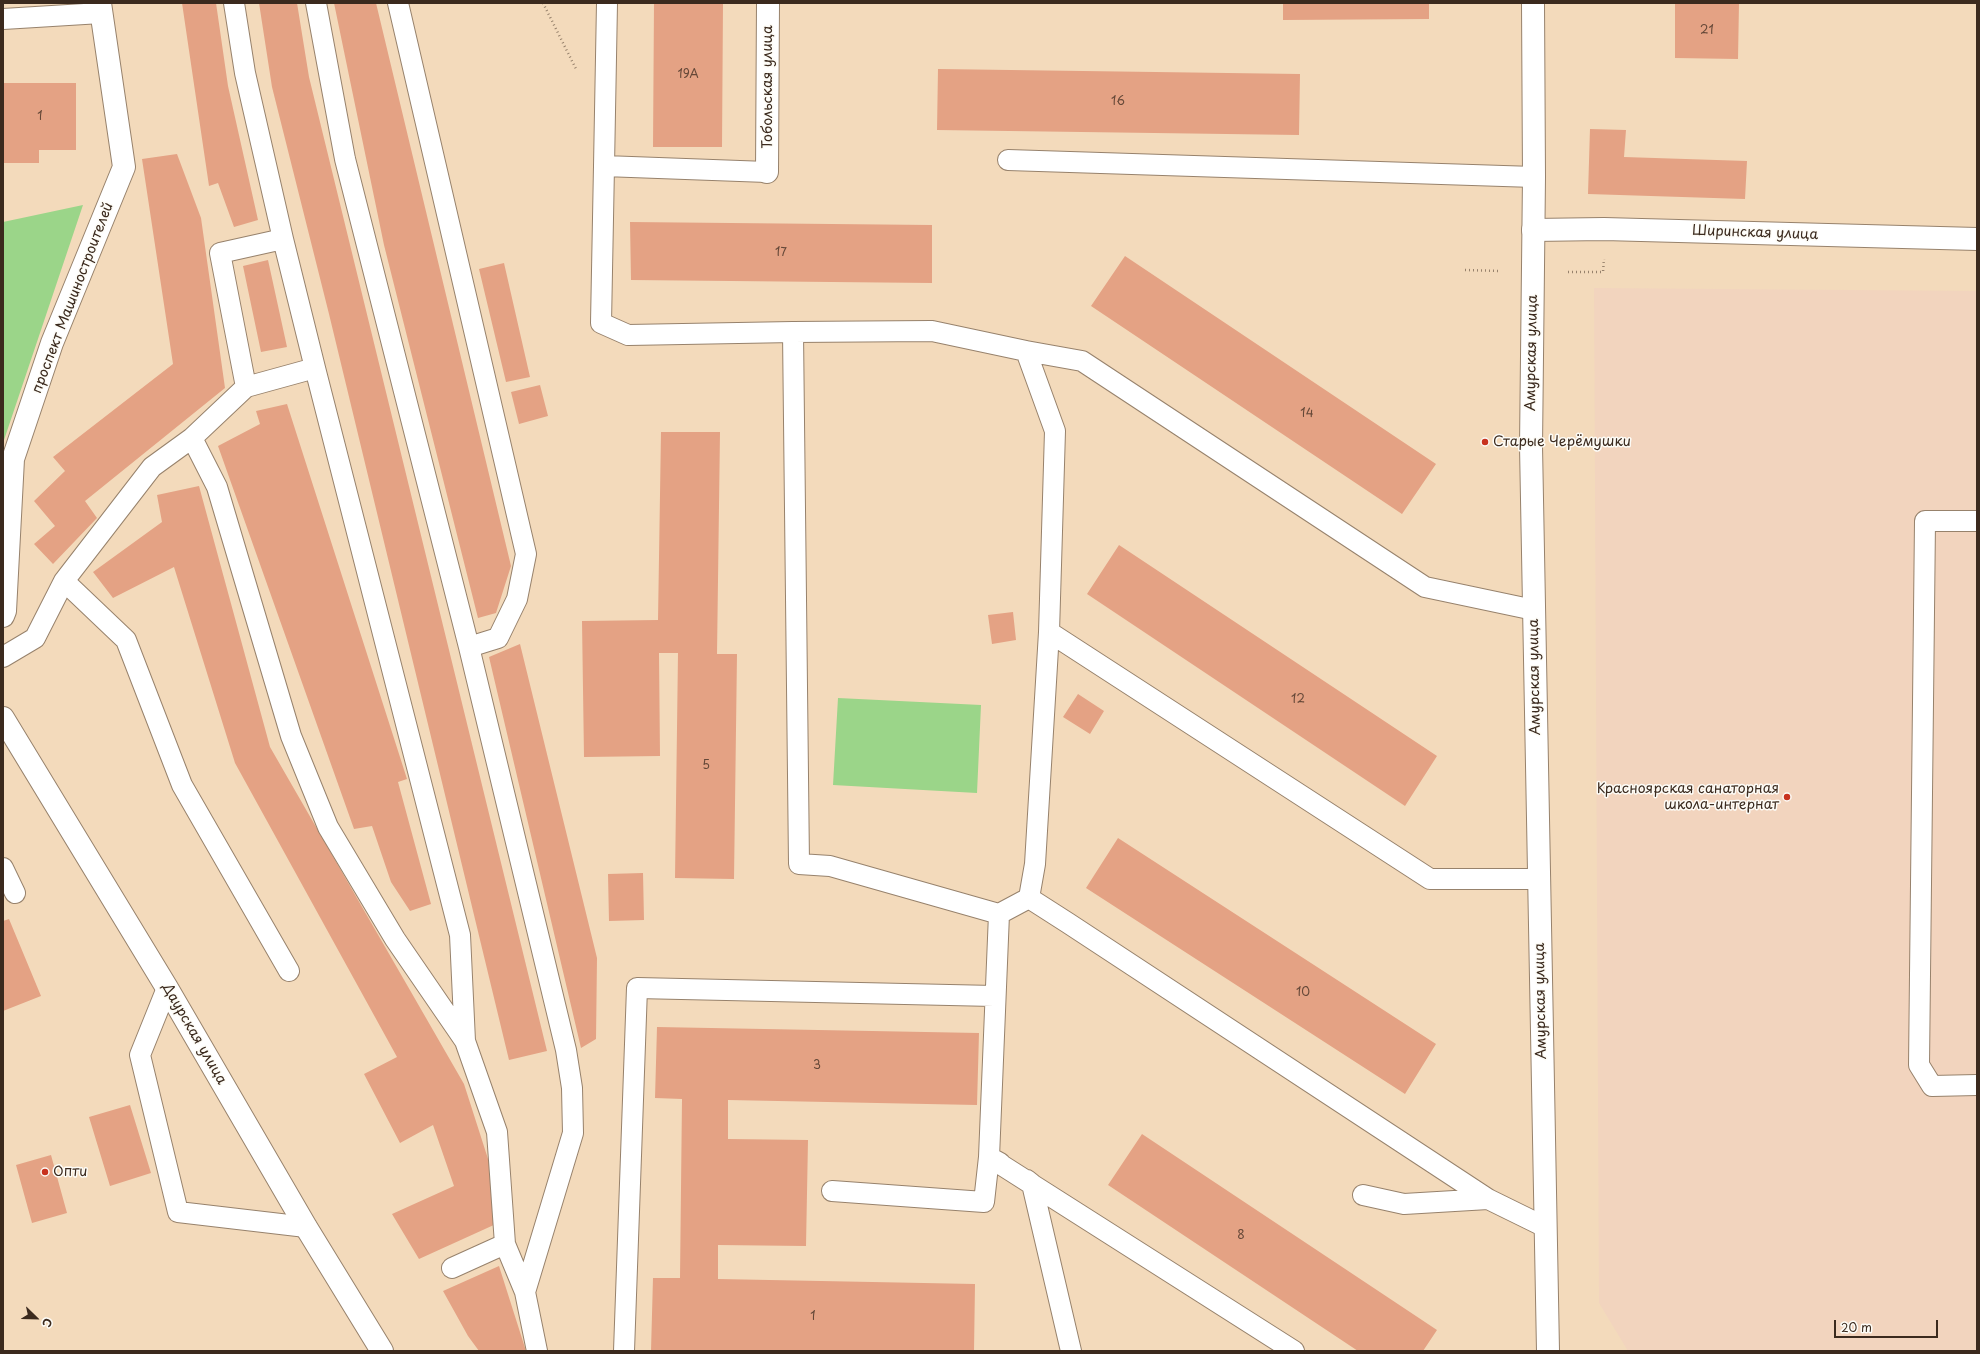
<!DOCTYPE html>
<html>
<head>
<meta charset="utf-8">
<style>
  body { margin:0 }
  #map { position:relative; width:1980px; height:1354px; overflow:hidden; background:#f3dabb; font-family:"Playpen Sans",sans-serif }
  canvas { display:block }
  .frame { position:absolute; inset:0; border:4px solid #3b2a1e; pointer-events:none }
  .north { position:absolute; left:16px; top:1298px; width:40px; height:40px; -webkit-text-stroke:3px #fdfcf7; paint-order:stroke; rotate:113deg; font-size:11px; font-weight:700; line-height:16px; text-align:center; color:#3b2a1e }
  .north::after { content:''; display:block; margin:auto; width:14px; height:18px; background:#3b2a1e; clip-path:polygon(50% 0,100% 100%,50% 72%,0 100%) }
  .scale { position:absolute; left:1834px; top:1320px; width:104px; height:18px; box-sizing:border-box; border:2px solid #3b2a1e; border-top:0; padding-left:5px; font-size:12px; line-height:14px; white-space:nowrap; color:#3b2a1e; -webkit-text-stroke:3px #fdfcf7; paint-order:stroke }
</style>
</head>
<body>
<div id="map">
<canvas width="1980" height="1354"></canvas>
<div class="frame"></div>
<div class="north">С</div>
<div class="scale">20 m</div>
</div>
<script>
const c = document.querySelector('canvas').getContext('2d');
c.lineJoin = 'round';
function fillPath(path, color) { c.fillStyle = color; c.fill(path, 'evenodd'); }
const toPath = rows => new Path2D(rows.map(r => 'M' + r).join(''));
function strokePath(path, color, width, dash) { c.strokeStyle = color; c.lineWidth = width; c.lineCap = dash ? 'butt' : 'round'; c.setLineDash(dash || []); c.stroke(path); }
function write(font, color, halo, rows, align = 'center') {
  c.font = font + ' "Playpen Sans",sans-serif'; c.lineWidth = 3; c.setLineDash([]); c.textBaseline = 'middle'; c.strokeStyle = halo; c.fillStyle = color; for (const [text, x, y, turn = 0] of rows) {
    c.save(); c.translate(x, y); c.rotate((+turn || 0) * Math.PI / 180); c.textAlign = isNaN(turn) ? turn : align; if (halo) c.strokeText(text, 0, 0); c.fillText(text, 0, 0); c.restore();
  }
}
fillPath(toPath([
  [1594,288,1977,291,1977,1351,1628,1351,1599,1303]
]), '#f2d4be');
fillPath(toPath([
  [83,205,3,443,3,222],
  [838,698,981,705,977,793,833,785]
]), '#9bd589');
fillPath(toPath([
  [182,3,216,3,228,86,258,220,234,227,218,183,209,186],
  [259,3,297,3,309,77,547,1051,509,1060,329,314,272,87],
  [334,3,376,3,511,566,496,613,478,618,384,245],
  [654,3,723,3,722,147,653,147],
  [1283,3,1429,3,1429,19,1283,20],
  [1675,3,1739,3,1738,59,1675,58],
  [938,69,1300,74,1299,135,937,130],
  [3,83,76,83,76,150,39,150,39,163,3,163],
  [1590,129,1626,130,1624,157,1747,161,1745,199,1588,194],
  [177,154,201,218,225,388,85,501,97,518,53,564,34,544,55,526,34,501,65,471,53,457,173,364,142,159],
  [630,222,932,225,932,283,631,280],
  [1125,256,1436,464,1402,514,1091,306],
  [268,260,287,347,261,352,243,266],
  [504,263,530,377,506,382,479,269],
  [540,385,548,416,519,424,511,392],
  [287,404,407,779,398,782,431,904,410,911,391,882,372,826,354,829,218,446,260,424,256,411],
  [661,432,720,432,717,654,737,654,734,879,675,878,678,653,659,653,660,756,584,757,582,621,658,620],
  [199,486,270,747,464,1084,489,1162,496,1224,419,1259,392,1214,454,1186,433,1125,400,1143,364,1074,397,1057,235,763,174,567,113,598,93,572,162,522,157,495],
  [1119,545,1437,756,1405,806,1087,594],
  [1013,612,1016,640,992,644,988,615],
  [520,644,597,958,596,1039,581,1048,489,657],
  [1078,694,1104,711,1090,734,1063,717],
  [1118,838,1436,1044,1405,1094,1086,888],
  [643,873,644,920,609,921,608,874],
  [9,919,41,996,3,1011,3,921],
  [657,1027,979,1033,977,1105,728,1100,728,1139,808,1140,806,1246,718,1245,718,1279,975,1284,974,1351,651,1351,653,1278,680,1278,682,1099,655,1098],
  [130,1105,151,1173,110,1186,89,1117],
  [1142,1134,1437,1330,1423,1351,1358,1351,1108,1185],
  [51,1155,67,1213,32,1223,16,1165],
  [499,1266,526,1351,479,1351,468,1336,443,1291]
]), '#e4a284');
const service = toPath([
  [234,3,245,73,283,239,315,368],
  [316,3,345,159,469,647,566,1050,572,1088,573,1133,525,1292],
  [398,3,526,554,517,599,498,638,469,647],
  [607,3,604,166,767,172],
  [3,19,101,13],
  [1008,160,1534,177],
  [604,166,601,323,628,335,793,332],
  [932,331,1026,351,1055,431,1049,632,1035,864,1029,898,999,914,830,866,799,864,793,332,932,331],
  [1026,351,1082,361,1425,587,1534,610],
  [246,387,220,253,283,239],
  [192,438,217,487,291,736,328,827,395,939,465,1041,497,1132,505,1244,525,1292,537,1351],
  [1977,521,1925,521,1919,1065,1932,1086,1977,1085],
  [64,581,126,640,182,785,289,971],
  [1049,632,1430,879,1538,879],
  [3,657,35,638,64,581,152,467,192,438,246,387,315,368,460,935,465,1041],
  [3,868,15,893],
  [1029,898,1068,923,1488,1199],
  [999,914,989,1157,1000,1163],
  [167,988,140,1055,178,1212,306,1227],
  [1027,1180,1032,1184,1071,1351],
  [832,1191,984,1202,989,1157,1294,1351],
  [1363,1195,1404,1204,1488,1199,1545,1227],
  [452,1268,505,1244],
  [624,1351,637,988,994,996]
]);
const minor = toPath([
  [767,172,768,3],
  [1533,230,1604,229,1977,239],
  [3,616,5,611,13,459,52,343,124,167,100,3]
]);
const tertiary = toPath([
  [1533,3,1534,177,1531,446,1548,1351],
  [3,718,167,988,306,1227,382,1351]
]);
strokePath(service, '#97826c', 22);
strokePath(minor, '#97826c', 24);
strokePath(tertiary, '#97826c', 24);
strokePath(toPath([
  [543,3,576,69],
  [1465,270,1499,271],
  [1568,272,1603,272,1604,259]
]), '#97826c', 2.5, [1, 3]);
strokePath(service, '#fff', 20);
strokePath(minor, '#fff', 22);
strokePath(tertiary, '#fff', 22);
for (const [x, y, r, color] of [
  [1485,442,4,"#c8321e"],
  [1787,797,4,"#c8321e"],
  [45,1172,4,"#c8321e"]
]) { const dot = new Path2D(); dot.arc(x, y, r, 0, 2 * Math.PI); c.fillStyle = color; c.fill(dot); strokePath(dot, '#fdfcf7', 1.5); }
write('12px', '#654838', null, [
  ["21",1707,31],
  ["19А",688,75],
  ["16",1118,102],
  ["1",40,117],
  ["17",781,253],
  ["14",1307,414],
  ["12",1298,700],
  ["5",706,766],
  ["10",1303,993],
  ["3",817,1066],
  ["8",1241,1236],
  ["1",813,1317]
]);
write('14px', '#3b2a1e', '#fdfcf7', [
  ["Тобольская улица",768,87,-90],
  ["Ширинская улица",1755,233,2],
  ["проспект Машиностроителей",73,298,-69],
  ["Амурская улица",1532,353,-89],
  ["Амурская улица",1535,677,-91],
  ["Амурская улица",1541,1001,-91],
  ["Даурская улица",194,1034,60]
]);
write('14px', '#3b2a1e', '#fdfcf7', [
  ["Старые Черёмушки",1493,442],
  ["Красноярская санаторная",1779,789,"right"],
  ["школа-интернат",1779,805,"right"],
  ["Опти",53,1172]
], 'left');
</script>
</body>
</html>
